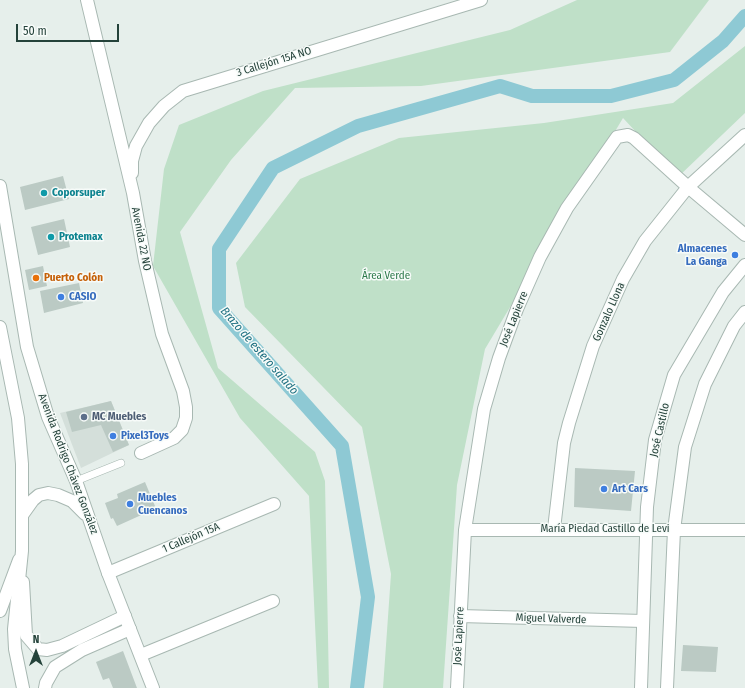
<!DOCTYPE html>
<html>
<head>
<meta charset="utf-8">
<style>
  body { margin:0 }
  #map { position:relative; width:745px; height:688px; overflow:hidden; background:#e6efeb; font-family:"Fira Sans Condensed",sans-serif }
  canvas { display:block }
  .north { position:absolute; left:16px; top:632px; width:40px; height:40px; -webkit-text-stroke:3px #f7fbf9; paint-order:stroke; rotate:0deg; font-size:11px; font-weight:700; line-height:16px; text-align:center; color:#24423a }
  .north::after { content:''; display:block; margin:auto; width:14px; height:18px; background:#24423a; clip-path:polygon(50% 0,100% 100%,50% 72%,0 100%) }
  .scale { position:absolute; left:16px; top:24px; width:103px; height:18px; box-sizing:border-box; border:2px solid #24423a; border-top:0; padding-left:5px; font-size:12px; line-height:14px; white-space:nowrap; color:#24423a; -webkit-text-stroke:3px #f7fbf9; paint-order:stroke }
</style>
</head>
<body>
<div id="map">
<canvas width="745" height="688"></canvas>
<div class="north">N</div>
<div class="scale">50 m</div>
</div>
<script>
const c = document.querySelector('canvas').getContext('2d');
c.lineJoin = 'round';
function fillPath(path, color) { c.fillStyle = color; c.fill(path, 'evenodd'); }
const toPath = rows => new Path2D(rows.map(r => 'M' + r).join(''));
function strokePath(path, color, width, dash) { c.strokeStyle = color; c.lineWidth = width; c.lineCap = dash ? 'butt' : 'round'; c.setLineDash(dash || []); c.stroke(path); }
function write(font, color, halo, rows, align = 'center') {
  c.font = font + ' "Fira Sans Condensed",sans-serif'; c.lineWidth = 3; c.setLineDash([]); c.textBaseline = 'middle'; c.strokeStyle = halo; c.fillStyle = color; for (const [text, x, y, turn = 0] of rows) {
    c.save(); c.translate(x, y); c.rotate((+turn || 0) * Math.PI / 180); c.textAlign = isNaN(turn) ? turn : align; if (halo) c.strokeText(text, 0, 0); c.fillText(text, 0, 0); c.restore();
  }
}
fillPath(toPath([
  [111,401,129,445,81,468,60,413]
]), '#d4dfda');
fillPath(toPath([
  [577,0,709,0,670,52,421,86,295,88,231,160,180,232,218,368,315,452,325,481,329,688,318,688,309,496,240,418,153,266,164,169,179,125,263,91,510,30],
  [745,46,745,113,678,177,623,118,485,349,457,485,443,688,383,688,391,574,362,427,245,307,236,263,300,179,399,138,544,123,673,103]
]), '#bfe0c8');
strokePath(toPath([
  [357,688,368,597,342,446,219,308,219,249,273,168,358,126,500,86,532,96,611,96,674,80,723,41,745,16]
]), '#8ec9d4', 14);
fillPath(toPath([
  [63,176,69,199,25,210,20,187],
  [64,219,70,247,38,255,31,227],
  [43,266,47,286,29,290,25,270],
  [79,283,83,303,44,313,40,291],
  [111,401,129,445,113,452,101,425,72,432,66,412],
  [575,468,635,471,631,511,574,507],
  [145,482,155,506,148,512,117,526,113,518,111,519,105,503,118,498,117,494],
  [683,645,718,647,716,672,681,671],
  [123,651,137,688,113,688,109,678,103,680,96,662]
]), '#bbcac4');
const service = toPath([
  [76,481,121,463]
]);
const minor = toPath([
  [87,0,133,193,145,261,162,334,183,391,186,407,186,418,182,430,174,438,141,453],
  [132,173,132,161,136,146,149,123,164,106,183,91,481,0],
  [554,529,564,443,569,423,593,346,623,279,645,241,688,187,745,135],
  [465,530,745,530],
  [108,573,274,504],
  [23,582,26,635,38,649,47,650,62,646,125,616],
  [0,611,19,560],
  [460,616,643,621],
  [141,655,273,601],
  [45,688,46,683,55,667,82,650,130,629],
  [457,688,465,530,484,409,499,358,517,309,540,257,567,208,617,137,628,135,634,138,688,187,745,235]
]);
const tertiary = toPath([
  [0,186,27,347,48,417,76,481,108,573,153,688],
  [0,327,18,418,22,464,22,551,14,629,15,649,23,688],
  [23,514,33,500,39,495,48,493,58,495,72,501,85,514],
  [641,688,647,507,655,440,674,375,723,292,745,265],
  [667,688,674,530,685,447,705,384,734,326,745,312]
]);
strokePath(service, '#a8b8b2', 8);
strokePath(minor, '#a8b8b2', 14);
strokePath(tertiary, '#a8b8b2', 14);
strokePath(service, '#fff', 7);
strokePath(minor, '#fff', 12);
strokePath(tertiary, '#fff', 12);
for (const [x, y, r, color] of [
  [44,193,4,"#0f9aa8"],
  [51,237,4,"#0f9aa8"],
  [735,255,4,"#3f7fe0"],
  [36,278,4,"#e8710a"],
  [61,297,4,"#3f7fe0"],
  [84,417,4,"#5c6f8a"],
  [113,436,4,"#3f7fe0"],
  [604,489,4,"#3f7fe0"],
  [130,504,4,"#3f7fe0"]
]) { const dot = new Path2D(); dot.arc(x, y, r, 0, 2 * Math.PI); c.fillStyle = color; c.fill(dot); strokePath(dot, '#f7fbf9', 1.5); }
write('11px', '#24423a', '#f7fbf9', [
  ["3 Callejón 15A NO",274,62,-17],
  ["Avenida 22 NO",141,239,79],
  ["Gonzalo Llona",609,312,-66],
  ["José Lapierre",514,319,-68],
  ["José Castillo",660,430,-77],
  ["Avenida Rodrigo Chávez González",68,464,69],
  ["María Piedad Castillo de Levi",605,529],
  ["1 Callejón 15A",191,538,-23],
  ["Miguel Valverde",551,619,2],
  ["José Lapierre",459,636,-87]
]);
write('bold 11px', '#0d838f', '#f7fbf9', [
  ["Coporsuper",52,193],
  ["Protemax",59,237]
], 'left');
write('bold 11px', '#366cbe', '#f7fbf9', [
  ["Almacenes",727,249,"right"],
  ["La Ganga",727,262,"right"],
  ["CASIO",69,297],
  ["Pixel3Toys",121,436],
  ["Art Cars",612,489],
  ["Muebles",138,498],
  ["Cuencanos",138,511]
], 'left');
write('11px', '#2d7a4b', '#f7fbf9', [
  ["Área Verde",386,276]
]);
write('bold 11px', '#c56008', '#f7fbf9', [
  ["Puerto Colón",44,278]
], 'left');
write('bold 11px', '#4e5e75', '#f7fbf9', [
  ["MC Muebles",92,417]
], 'left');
write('italic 12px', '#1c6f80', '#f7fbf9', [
  ["Brazo de estero salado",259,351,49]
]);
</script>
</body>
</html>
